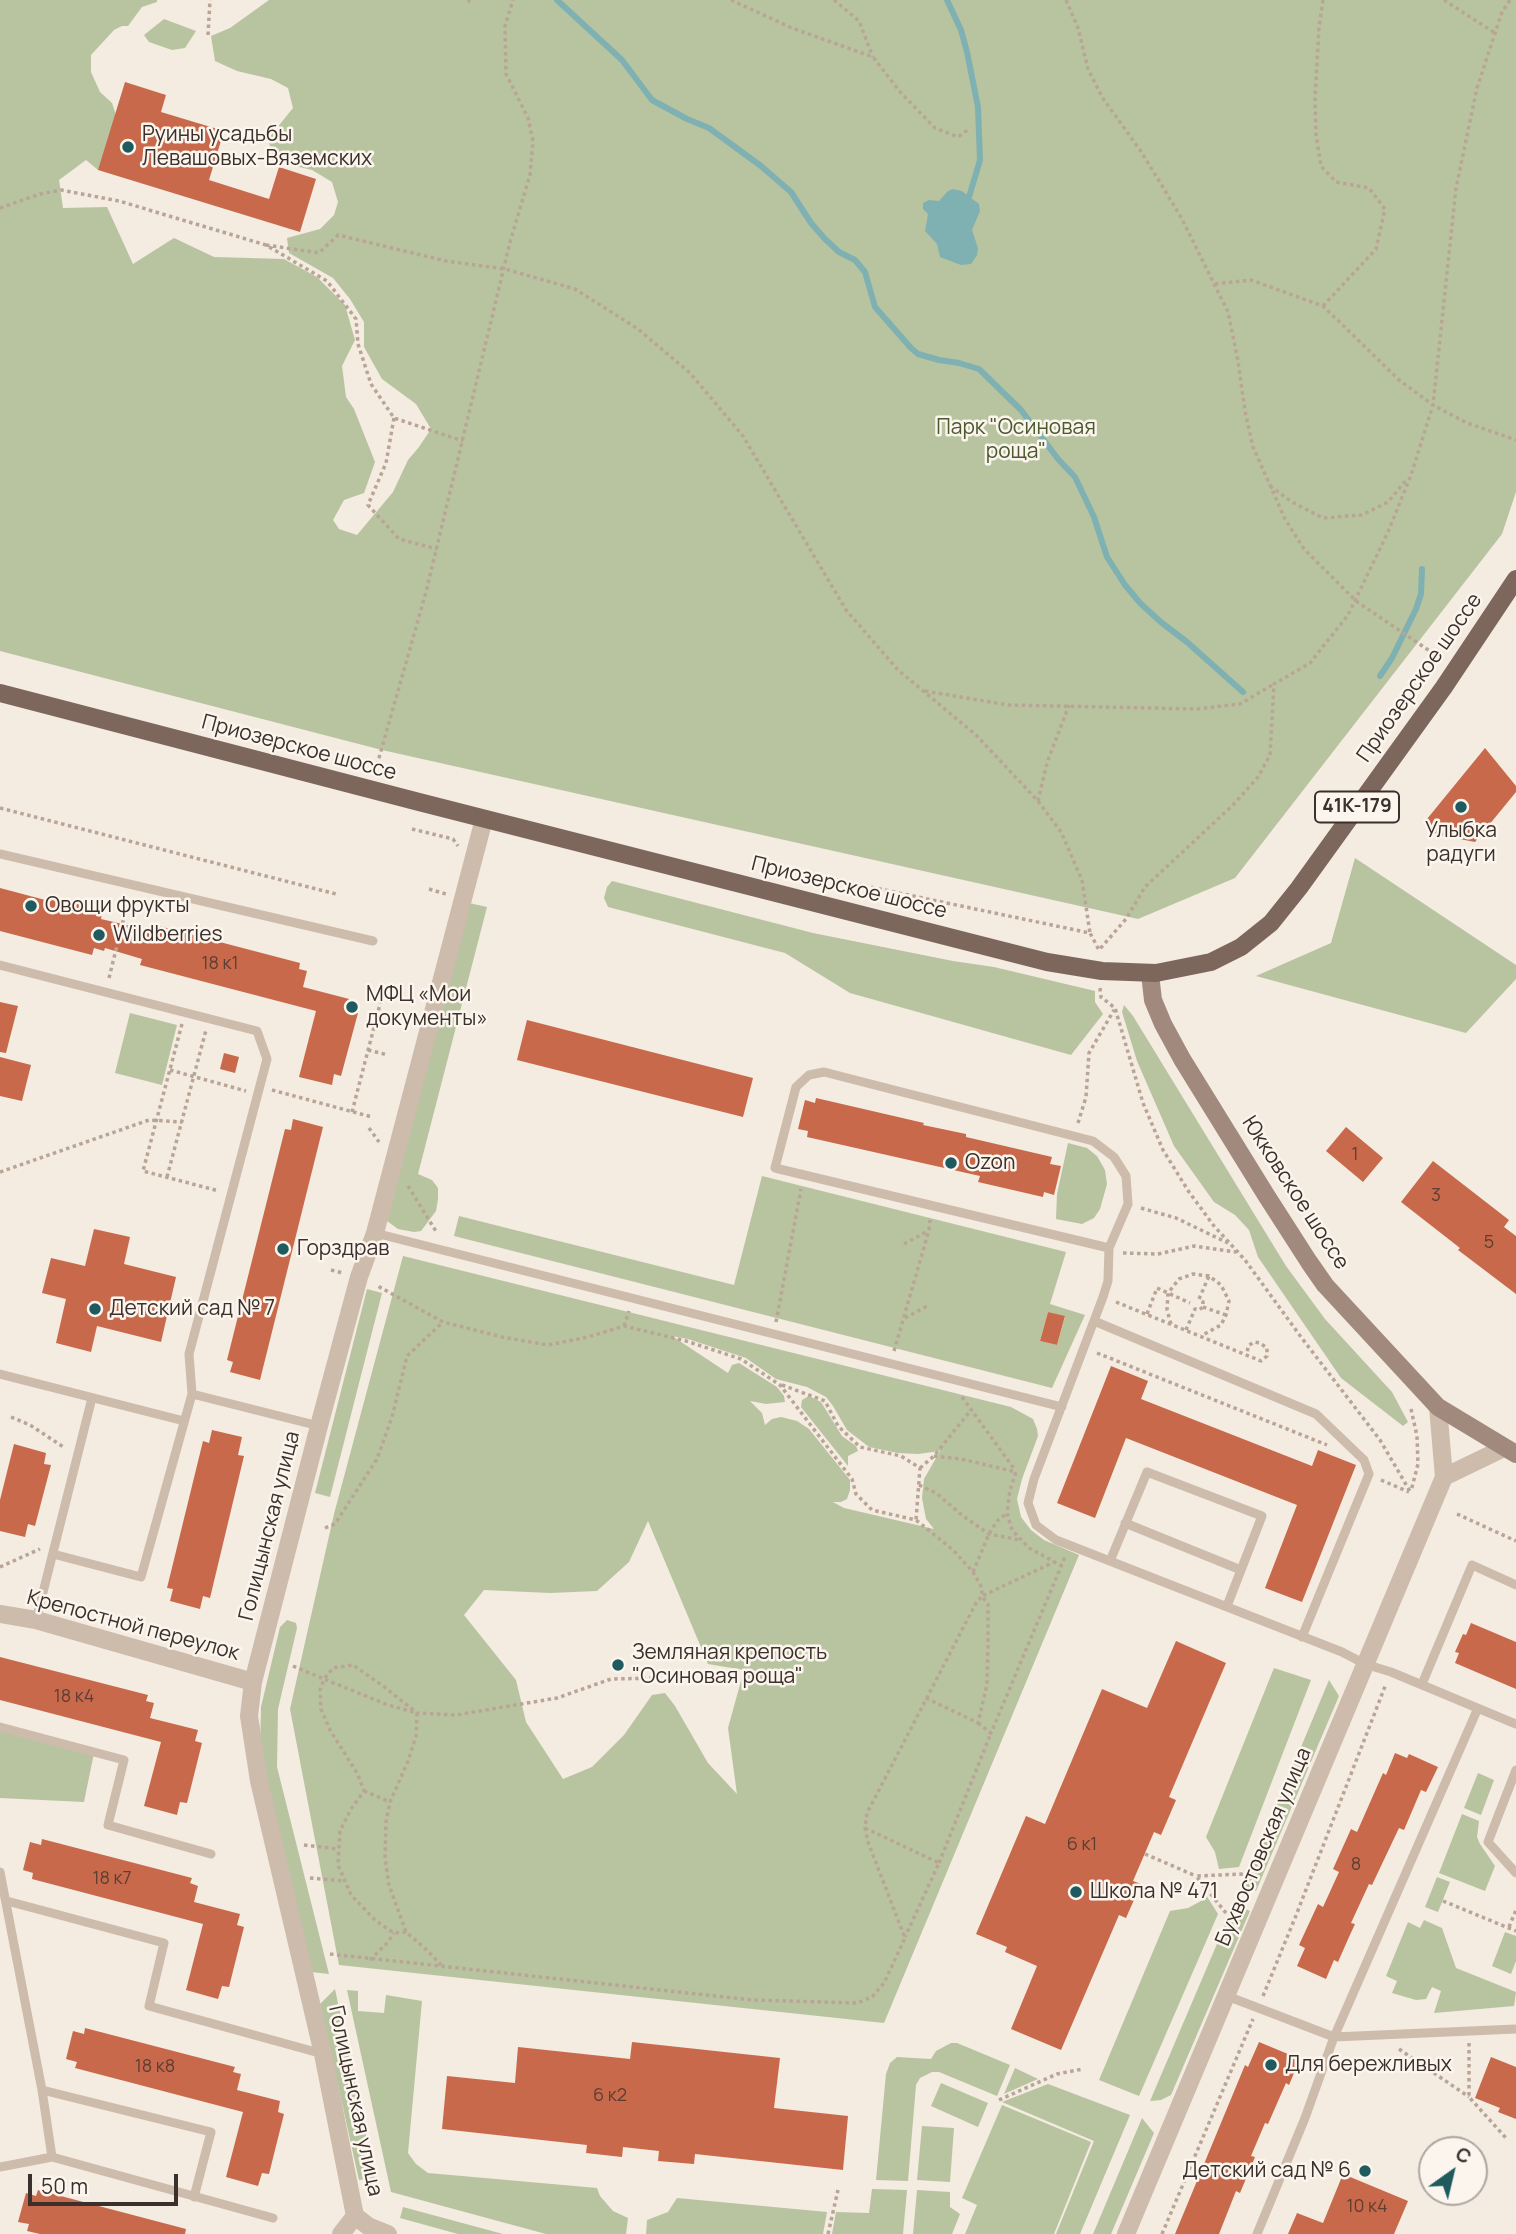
<!DOCTYPE html>
<html>
<head>
<meta charset="utf-8">
<style>
  body { margin:0 }
  #map { position:relative; width:1516px; height:2234px; overflow:hidden; background:#f4ebe1; font-family:Manrope,sans-serif }
  canvas { display:block }
  .north { position:absolute; left:1418px; top:2136px; width:70px; height:70px; box-sizing:border-box; background:#fbf5ee; border:2px solid #aea6a0; border-radius:50%; rotate:34deg; font-size:19px; font-weight:700; line-height:28px; text-align:center; color:#3b302b }
  .north::after { content:''; display:block; margin:auto; width:24px; height:32px; background:#1f5a5e; clip-path:polygon(50% 0,100% 100%,50% 72%,0 100%) }
  .scale { position:absolute; left:28px; top:2174px; width:150px; height:32px; box-sizing:border-box; border:4px solid #3b302b; border-top:0; padding-left:9px; font-size:21px; line-height:24px; white-space:nowrap; color:#3b302b; -webkit-text-stroke:5px #fbf5ee; paint-order:stroke }
</style>
</head>
<body>
<div id="map">
<canvas width="1516" height="2234"></canvas>
<div class="north">С</div>
<div class="scale">50 m</div>
</div>
<script>
const c = document.querySelector('canvas').getContext('2d');
c.lineJoin = 'round';
function fillPath(path, color) { c.fillStyle = color; c.fill(path, 'evenodd'); }
const toPath = rows => new Path2D(rows.map(r => 'M' + r).join(''));
function strokePath(path, color, width, dash) { c.strokeStyle = color; c.lineWidth = width; c.lineCap = dash ? 'butt' : 'round'; c.setLineDash(dash || []); c.stroke(path); }
function write(font, color, halo, rows, align = 'center') {
  c.font = font + ' Manrope,sans-serif'; c.lineWidth = 5; c.setLineDash([]); c.textBaseline = 'middle'; c.strokeStyle = halo; c.fillStyle = color; for (const [text, x, y, turn = 0] of rows) {
    c.save(); c.translate(x, y); c.rotate((+turn || 0) * Math.PI / 180); c.textAlign = isNaN(turn) ? turn : align; if (halo) c.strokeText(text, 0, 0); c.fillText(text, 0, 0); c.restore();
  }
}
fillPath(toPath([
  [0,0,157,0,157,2,142,7,128,26,122,26,114,30,91,55,91,72,100,92,112,103,119,124,113,143,98,170,86,160,59,180,63,208,107,207,133,264,174,238,214,257,284,259,317,277,345,305,355,340,342,366,346,397,354,409,375,462,364,493,344,500,333,520,339,529,357,535,393,492,408,460,419,447,431,429,416,404,382,379,364,347,364,322,350,299,333,278,289,253,287,238,320,229,334,215,338,202,332,182,312,170,287,164,273,157,268,139,293,108,288,88,271,79,237,71,215,61,211,36,230,28,269,0,1516,0,1516,492,1502,534,1235,878,1138,919,382,750,0,651],
  [164,19,196,31,185,48,172,50,149,42,144,35],
  [1355,858,1516,965,1516,979,1466,1033,1256,976,1331,943],
  [612,881,813,933,953,961,994,967,1095,991,1095,1002,1103,1014,1071,1055,850,993,785,953,608,907,604,898,607,887],
  [469,903,487,907,418,1174,432,1180,438,1188,438,1199,436,1211,421,1231,414,1232,398,1229,387,1221],
  [1124,1005,1133,1016,1286,1266,1325,1319,1392,1392,1408,1422,1403,1426,1341,1378,1258,1257,1249,1230,1235,1215,1214,1202,1174,1146,1137,1061,1122,1012],
  [130,1013,177,1025,162,1085,115,1073],
  [1068,1143,1087,1148,1097,1156,1105,1170,1107,1184,1100,1209,1094,1218,1082,1224,1056,1219,1057,1194],
  [762,1176,1066,1252,1050,1304,1085,1315,1052,1388,454,1236,459,1216,734,1285],
  [1048,1312,1065,1317,1057,1345,1040,1341],
  [403,1256,1011,1407,1033,1419,1037,1429,1038,1436,1022,1479,1017,1499,1021,1517,1031,1530,1044,1540,1079,1555,884,2023,339,1965,290,1709,334,1514],
  [672,1336,688,1339,746,1358,776,1379,807,1387,826,1397,833,1406,847,1430,869,1447,898,1453,918,1454,940,1451,924,1479,922,1498,926,1519,934,1529,844,1508,833,1502,841,1502,847,1499,850,1490,850,1480,809,1429,797,1421,781,1417,772,1419,765,1425,762,1413,750,1401,766,1404,785,1402,784,1396,777,1387,739,1363,732,1365,728,1373],
  [648,1521,708,1664,744,1670,728,1728,737,1794,708,1763,675,1706,665,1693,652,1695,624,1735,592,1767,563,1779,526,1722,516,1680,464,1615,484,1590,550,1593,597,1591,629,1562],
  [367,1289,382,1293,330,1497,315,1493],
  [809,1396,821,1402,842,1436,856,1446,858,1451,848,1456,848,1466,801,1407,802,1400],
  [287,1620,296,1623,297,1628,278,1709,277,1767,329,1974,311,1972,260,1750,261,1707,280,1627],
  [1274,1668,1311,1680,1239,1867,1219,1869,1215,1852,1206,1837],
  [1329,1680,1339,1696,1256,1891,1243,1886],
  [0,1727,94,1753,84,1802,0,1798],
  [1478,1773,1494,1780,1481,1815,1464,1808],
  [1462,1814,1479,1821,1477,1837,1480,1844,1495,1866,1485,1891,1439,1873],
  [1437,1877,1450,1882,1438,1912,1425,1907],
  [1206,1895,1218,1914,1139,2096,1099,2080,1170,1911,1188,1908,1201,1901],
  [1234,1904,1250,1911,1171,2095,1161,2100,1150,2101],
  [1424,1920,1442,1928,1456,1968,1516,1992,1514,2006,1434,2013,1441,1991,1432,1987,1426,1999,1416,2000,1392,1993,1397,1981,1386,1976,1408,1922,1420,1928],
  [1505,1932,1516,1936,1516,1961,1511,1974,1492,1966],
  [335,1989,375,2178,359,2180,320,2004],
  [347,1990,358,1991,358,2011,384,2013,386,1995,422,2001,408,2153,416,2164,428,2173,597,2188,600,2196,613,2211,628,2218,626,2234,546,2234,391,2192],
  [951,2043,957,2043,1010,2065,997,2096,939,2072,932,2072,920,2078,916,2085,908,2181,876,2180,886,2074,890,2063,897,2057,931,2059,936,2051],
  [1015,2068,1038,2079,1004,2094],
  [941,2083,988,2103,978,2127,931,2106],
  [1048,2084,1130,2115,1080,2234,1056,2234,1094,2141,1002,2102],
  [1002,2105,1091,2142,1054,2234,965,2234,977,2205,962,2198],
  [1142,2118,1154,2133,1111,2234,1093,2234],
  [922,2126,954,2128,950,2182,917,2180],
  [872,2189,907,2190,903,2234,832,2234,836,2212,869,2213],
  [917,2190,950,2192,950,2207,960,2214,952,2234,913,2234],
  [677,2198,827,2212,823,2234,646,2234,647,2220,668,2212],
  [403,2207,503,2234,458,2234,400,2218]
]), '#b8c4a0');
fillPath(toPath([
  [953,189,962,191,979,204,980,211,972,230,978,248,977,255,971,264,961,265,940,257,937,244,925,231,928,214,923,209,923,203,929,200,939,201,948,191]
]), '#7fb0b2');
strokePath(toPath([
  [557,0,622,60,652,100,687,119,709,128,761,166,791,192,811,223,825,239,839,252,855,260,865,272,875,307,911,348,918,354,939,360,959,363,979,369,1021,410,1058,459,1075,477,1094,517,1107,557,1125,585,1141,604,1162,623,1187,642,1243,692],
  [947,0,961,30,967,52,978,107,980,160,969,197],
  [1380,676,1392,658,1416,609,1421,594,1422,569]
]), '#7fb0b2', 6);
fillPath(toPath([
  [125,82,166,95,161,112,224,131,209,180,269,199,279,167,316,179,300,232,98,170],
  [1485,748,1516,786,1516,792,1475,842,1434,834,1427,819],
  [0,888,49,901,50,896,93,907,91,911,102,914,101,919,139,928,149,931,151,924,300,963,299,969,307,971,303,987,353,1000,351,1011,358,1013,341,1076,334,1074,332,1085,299,1077,316,1011,140,965,142,959,105,948,104,951,94,948,92,955,0,931],
  [0,1002,18,1006,6,1053,0,1052],
  [527,1020,753,1078,743,1117,517,1060],
  [224,1053,239,1057,235,1073,220,1069],
  [0,1057,31,1065,22,1101,0,1096],
  [816,1098,924,1123,923,1125,966,1134,966,1137,1052,1157,1050,1164,1061,1166,1054,1195,1044,1192,1043,1197,978,1182,980,1176,807,1137,808,1131,798,1129,805,1100,815,1103],
  [293,1119,323,1127,260,1380,230,1372,233,1362,227,1360,285,1129,291,1130],
  [1346,1127,1383,1158,1363,1182,1326,1151],
  [1433,1161,1509,1220,1504,1227,1516,1236,1516,1294,1458,1250,1460,1248,1401,1202],
  [94,1229,130,1237,124,1264,176,1277,161,1342,97,1326,91,1352,56,1343,66,1299,42,1293,51,1258,85,1266],
  [1048,1312,1065,1316,1057,1345,1040,1341],
  [1111,1366,1148,1381,1141,1399,1312,1466,1318,1450,1356,1465,1302,1602,1265,1588,1297,1505,1126,1438,1095,1518,1057,1503],
  [212,1430,242,1437,238,1455,244,1456,210,1598,203,1596,200,1609,170,1601,173,1589,167,1588,203,1441,209,1443],
  [14,1444,46,1453,44,1464,51,1465,35,1526,28,1524,25,1537,0,1531,0,1500],
  [1471,1623,1516,1642,1516,1689,1455,1663,1459,1653,1455,1652,1463,1634,1466,1635],
  [1176,1641,1226,1663,1169,1797,1176,1800,1161,1835,1154,1832,1133,1881,1141,1884,1126,1918,1119,1915,1061,2050,1011,2029,1037,1966,1005,1952,1007,1947,976,1934,1026,1816,1045,1824,1102,1689,1147,1708],
  [0,1657,148,1695,146,1701,154,1703,150,1718,198,1730,195,1741,202,1743,187,1803,180,1802,177,1815,144,1806,161,1742,0,1700],
  [1395,1753,1407,1758,1409,1754,1438,1767,1426,1792,1421,1790,1404,1830,1399,1828,1372,1885,1369,1884,1351,1923,1355,1924,1349,1937,1338,1962,1334,1960,1326,1979,1297,1966,1305,1948,1299,1945,1318,1904,1323,1907,1339,1872,1333,1869,1351,1829,1357,1832,1383,1773,1386,1775],
  [42,1839,192,1878,190,1883,198,1886,194,1902,240,1914,237,1925,244,1927,229,1987,222,1986,218,1999,186,1990,203,1924,32,1879,33,1873,23,1870,30,1842,41,1845],
  [85,2028,235,2067,233,2072,241,2074,237,2090,280,2101,278,2112,284,2114,269,2174,262,2173,258,2186,226,2177,243,2112,75,2068,77,2062,66,2059,73,2031,84,2034],
  [632,2042,780,2058,774,2108,848,2116,843,2170,695,2154,694,2164,658,2161,659,2151,623,2147,622,2157,586,2153,587,2145,442,2129,447,2076,515,2083,518,2047,630,2059],
  [1259,2042,1300,2059,1289,2085,1286,2083,1268,2124,1265,2123,1251,2156,1255,2157,1240,2193,1236,2191,1219,2234,1175,2234,1245,2065,1248,2067],
  [1491,2057,1516,2067,1516,2119,1498,2112,1500,2108,1475,2098],
  [1343,2174,1408,2201,1394,2234,1288,2234,1297,2213,1323,2223],
  [38,2190,186,2229,185,2234,40,2234,27,2231,29,2224,18,2222,26,2193,36,2196]
]), '#c8694b');
strokePath(toPath([
  [731,0,792,28,873,57,901,93,935,128,958,137,969,129],
  [834,0,859,21,873,57],
  [1066,0,1078,28,1088,69,1102,97,1140,150,1161,184,1182,219,1228,312,1238,361,1245,411,1253,447,1285,519,1304,549,1356,601,1443,660],
  [1444,0,1495,33],
  [468,2,470,0],
  [208,35,210,0],
  [0,208,40,194,61,190,119,201,266,245,327,281,356,319,358,344,371,384,394,418,463,441],
  [266,245,319,253,338,235,446,261,505,269,575,289,638,329,690,373,743,436,846,610,898,670,976,735,1038,801,1061,832,1082,880,1090,933],
  [1215,284,1251,280,1323,306,1399,380,1433,405,1467,423,1516,440],
  [1323,306,1376,249,1385,209,1369,188,1336,182,1321,166,1316,135,1315,100,1319,27,1323,0],
  [394,418,386,463,368,505,399,539,437,549],
  [1270,486,1292,502,1323,518,1362,515,1388,502,1407,479],
  [925,691,1008,705,1197,709,1240,704,1274,684],
  [377,765,426,592,510,242,530,175,533,141,528,118,506,74,505,26,513,0],
  [1038,801,1047,763,1069,705],
  [0,808,336,894],
  [412,829,453,839,458,846],
  [837,880,1090,933,1099,950,1126,919,1145,887,1233,805,1258,777,1270,755,1274,684,1310,663,1348,615,1388,532,1411,475,1433,405,1456,188,1477,88,1502,12,1510,0],
  [429,889,446,894],
  [109,978,129,897],
  [1100,988,1101,997,1115,1008,1143,1103,1163,1150,1189,1192,1214,1226,1245,1260,1301,1337,1380,1440,1411,1493],
  [182,1024,143,1171,219,1191],
  [368,1050,388,1055],
  [170,1070,246,1091],
  [272,1090,372,1117],
  [352,1112,385,985],
  [1078,1123,1086,1097,1089,1053,1114,1010],
  [369,1128,379,1142],
  [0,1172,149,1120,182,1122],
  [167,1177,206,1030],
  [408,1186,437,1233],
  [1141,1208,1176,1218,1228,1243],
  [904,1244,928,1231],
  [1123,1253,1158,1254,1194,1246,1236,1252],
  [331,1270,343,1273],
  [1116,1302,1261,1361,1267,1356,1267,1348,1260,1343,1254,1342,1248,1346,1247,1356],
  [1203,1307,1226,1315],
  [1147,1314,1157,1288,1190,1303],
  [905,1318,929,1305],
  [776,1322,801,1189],
  [1171,1324,1167,1310,1168,1293,1179,1279,1193,1274,1209,1276,1221,1285,1229,1301,1226,1315,1221,1325,1201,1336],
  [624,1326,629,1311],
  [1186,1330,1195,1309,1199,1310,1203,1307,1203,1302,1199,1299,1209,1276],
  [894,1351,929,1230,930,1220],
  [1097,1353,1327,1445],
  [782,1385,825,1401,838,1426,860,1447,901,1456,920,1468,916,1520],
  [962,1397,1015,1470],
  [1411,1409,1417,1436,1418,1464,1411,1491],
  [11,1417,30,1425,65,1448],
  [934,1456,961,1459,1016,1472,1010,1490,1007,1513,1012,1530,1029,1548,1062,1566],
  [920,1468,934,1456,971,1410],
  [1381,1480,1409,1492],
  [919,1485,936,1493,963,1516,989,1534,1020,1540],
  [1457,1514,1516,1541],
  [325,1528,335,1524,377,1459,392,1417,407,1356,443,1322],
  [0,1567,40,1549],
  [973,1572,989,1534,997,1521,1007,1513],
  [293,1666,324,1679,333,1668,353,1665,383,1686,417,1713,456,1715,557,1698,611,1679,659,1678],
  [926,1698,978,1723,987,1684,988,1646,988,1604,982,1596,1054,1562],
  [978,1723,991,1733,1065,1557],
  [364,1791,390,1802],
  [865,1828,939,1863,905,1937],
  [304,1845,338,1849],
  [1145,1854,1196,1876],
  [939,1863,991,1733],
  [310,1878,345,1881],
  [1443,1901,1516,1931],
  [1226,1913,1196,1876,1243,1874],
  [1509,1927,1516,1910],
  [406,1932,394,1933,376,1921,351,1895,338,1865,340,1831,351,1809,364,1791,357,1773,330,1730,321,1709,320,1690,324,1679,388,1705,417,1713,416,1736,408,1761,390,1802,386,1822,385,1858,389,1885,406,1932,427,1950,441,1965],
  [330,1954,752,2000,857,2003,872,1997,884,1983,905,1938,868,1842,865,1828,867,1813,976,1603,982,1596,982,1588,973,1572,953,1550,916,1520,872,1510,856,1494,852,1479,780,1385,741,1359,686,1341,624,1326,588,1337,548,1345,502,1337,443,1322,376,1285],
  [370,1960,388,1942,394,1933],
  [1263,1996,1295,1918,1386,1684],
  [1469,2043,1469,2097,1506,2138],
  [1399,2049,1469,2097],
  [999,2100,1057,2074,1083,2069],
  [828,2234,838,2190],
  [1162,2234,1253,2019]
]), '#b9a596', 3.5, [3.5, 3.5]);
strokePath(toPath([
  [0,854,373,941],
  [0,965,257,1031,267,1059,189,1354,192,1394,141,1577,53,1554],
  [375,1233,1062,1407],
  [1109,1248,1128,1204,1126,1176,1114,1157,1093,1141,824,1072,809,1075,796,1087,775,1168,1109,1248,1108,1281,1103,1297,1034,1479,1028,1503,1036,1525,1056,1540,1069,1545,1342,1652,1365,1664,1391,1672,1516,1724],
  [1094,1321,1316,1414,1364,1460,1369,1474,1302,1637],
  [0,1374,184,1421],
  [192,1394,319,1426],
  [1125,1523,1241,1570],
  [1110,1561,1147,1472,1262,1516,1227,1606],
  [36,1620,92,1398],
  [1422,1684,1472,1565,1516,1585],
  [0,1727,124,1760,108,1825,211,1854],
  [1516,1770,1488,1842,1516,1873],
  [0,1872,42,2090,52,2157,273,2218],
  [7,1901,164,1943,149,2006,323,2054],
  [1227,1996,1334,2037,1516,2029],
  [42,2090,211,2132,194,2197],
  [0,2167,52,2157],
  [1257,2234,1305,2118,1334,2037,1478,1708]
]), '#cdbbac', 9);
strokePath(toPath([
  [1444,1477,1504,1448],
  [0,1614,36,1620,253,1682],
  [341,2234,355,2216],
  [388,2234,368,2226,355,2216,323,2054,259,1781,249,1716,253,1682,319,1426,359,1277,375,1233,484,819],
  [1126,2234,1444,1477,1438,1407]
]), '#cdbbac', 18);
strokePath(toPath([
  [1150,974,1153,1000,1163,1024,1182,1059,1266,1195,1309,1262,1325,1285,1438,1407,1516,1454]
]), '#a18a7d', 18);
strokePath(toPath([
  [0,693,419,802,1047,962,1102,971,1156,973,1211,962,1241,947,1271,923,1299,888,1444,687,1516,579]
]), '#7d675c', 18);
for (const [x, y, r, color] of [
  [128,147,7,"#1f5a5e"],
  [1461,807,7,"#1f5a5e"],
  [31,906,7,"#1f5a5e"],
  [99,935,7,"#1f5a5e"],
  [352,1007,7,"#1f5a5e"],
  [951,1163,7,"#1f5a5e"],
  [283,1249,7,"#1f5a5e"],
  [95,1309,7,"#1f5a5e"],
  [618,1665,7,"#1f5a5e"],
  [1076,1892,7,"#1f5a5e"],
  [1271,2065,7,"#1f5a5e"],
  [1365,2171,7,"#1f5a5e"]
]) { const dot = new Path2D(); dot.arc(x, y, r, 0, 2 * Math.PI); c.fillStyle = color; c.fill(dot); strokePath(dot, '#fbf5ee', 2.5); }
write('18px', '#5e3e33', null, [
  ["18 к1",220,964],
  ["1",1355,1155],
  ["3",1436,1196],
  ["5",1489,1243],
  ["18 к4",74,1697],
  ["6 к1",1082,1845],
  ["8",1356,1865],
  ["18 к7",112,1879],
  ["18 к8",155,2067],
  ["6 к2",610,2096],
  ["10 к4",1367,2207]
]);
for (const [x, y, w] of [
  [1357,807,84]
]) { const box = new Path2D(); box.roundRect(x - w / 2, y - 15.5, w, 31, 5); c.fillStyle = '#fbf5ee'; c.fill(box); strokePath(box, '#3b302b', 2); }
write('bold 19px', '#3b302b', null, [
  ["41К-179",1357,807]
]);
write('21px', '#3b302b', '#fbf5ee', [
  ["Руины усадьбы",142,135],
  ["Левашовых-Вяземских",142,159],
  ["Улыбка",1461,831,"center"],
  ["радуги",1461,855,"center"],
  ["Овощи фрукты",45,906],
  ["Wildberries",113,935],
  ["МФЦ «Мои",366,995],
  ["документы»",366,1019],
  ["Ozon",965,1163],
  ["Горздрав",297,1249],
  ["Детский сад № 7",109,1309],
  ["Земляная крепость",632,1653],
  ["\"Осиновая роща\"",632,1677],
  ["Школа № 471",1090,1892],
  ["Для бережливых",1285,2065],
  ["Детский сад № 6",1351,2171,"right"]
], 'left');
write('21px', '#4a5a2e', '#fbf5ee', [
  ["Парк \"Осиновая",1016,428],
  ["роща\"",1016,452]
]);
write('21px', '#3b302b', '#fbf5ee', [
  ["Приозерское шоссе",1420,678,-55],
  ["Приозерское шоссе",299,748,15],
  ["Приозерское шоссе",849,888,14],
  ["Юкковское шоссе",1295,1193,57],
  ["Голицынская улица",270,1526,-76],
  ["Крепостной переулок",133,1626,15],
  ["Бухвостовская улица",1264,1847,-67],
  ["Голицынская улица",355,2101,78]
]);
</script>
</body>
</html>
